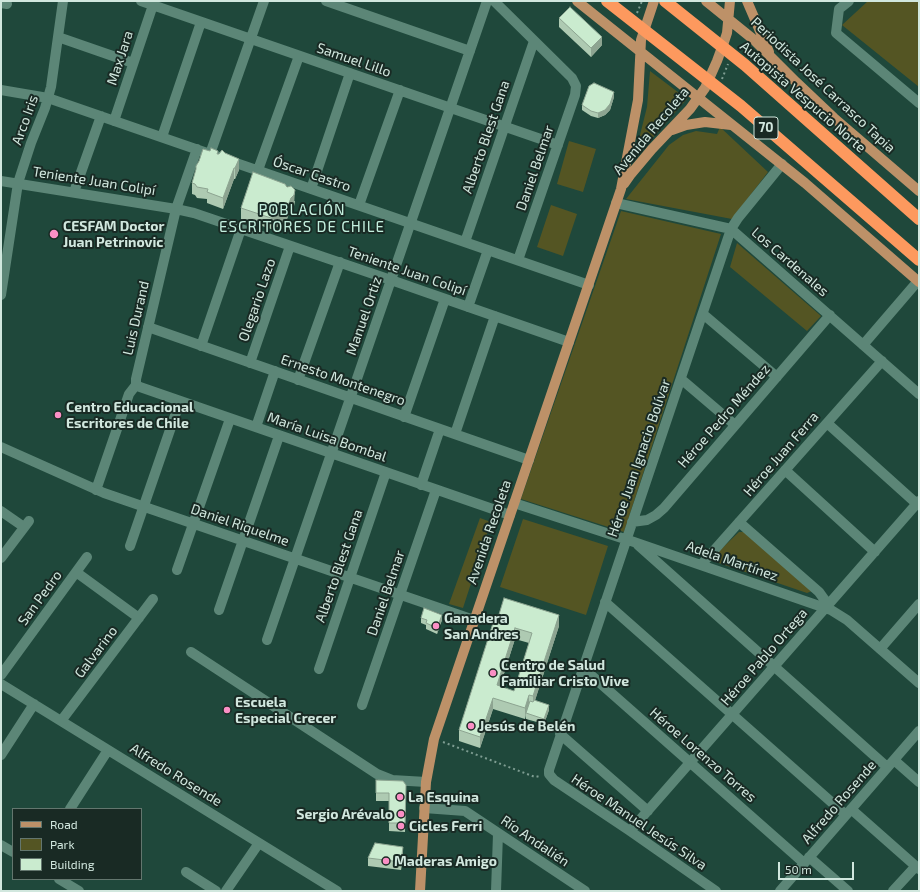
<!DOCTYPE html>
<html>
<head>
<meta charset="utf-8">
<style>
  body { margin:0 }
  #map { position:relative; width:920px; height:892px; overflow:hidden; background:#1f483b; font-family:"Exo 2",sans-serif }
  canvas { display:block }
  .frame { position:absolute; inset:0; border:2px solid #d1e7de; pointer-events:none }
  .legend { position:absolute; left:12px; top:808px; width:130px; height:72px; box-sizing:border-box; background:#192a24; border:1px solid #63766e; margin:0; padding:5px 7px; list-style:none; font-size:12px; color:#d1e7de }
  .legend li { display:flex; align-items:center; gap:8px; height:20px }
  .legend b { width:20px; border:1px solid #63766e }
  .scale { position:absolute; left:778px; top:862px; width:76px; height:18px; box-sizing:border-box; border:2px solid #d1e7de; border-top:0; padding-left:5px; font-size:12px; line-height:14px; white-space:nowrap; color:#d1e7de; -webkit-text-stroke:3px #192a24; paint-order:stroke }
</style>
</head>
<body>
<div id="map">
<canvas width="920" height="892"></canvas>
<div class="frame"></div>
<ul class="legend">
<li><b style="height:5px;background:#bd9168"></b>Road</li>
<li><b style="height:11px;background:#545523"></b>Park</li>
<li><b style="height:11px;background:#caebcf"></b>Building</li>
</ul>
<div class="scale">50 m</div>
</div>
<script>
const c = document.querySelector('canvas').getContext('2d');
c.lineJoin = 'round';
function fillPath(path, color) { c.fillStyle = color; c.fill(path, 'evenodd'); }
const toPath = rows => new Path2D(rows.map(r => 'M' + r).join(''));
function strokePath(path, color, width, dash) { c.strokeStyle = color; c.lineWidth = width; c.lineCap = dash ? 'butt' : 'round'; c.setLineDash(dash || []); c.stroke(path); }
function write(font, color, halo, rows, align = 'center') {
  c.font = font + ' "Exo 2",sans-serif'; c.lineWidth = 4; c.setLineDash([]); c.textBaseline = 'middle'; c.strokeStyle = halo; c.fillStyle = color; for (const [text, x, y, turn = 0] of rows) {
    c.save(); c.translate(x, y); c.rotate((+turn || 0) * Math.PI / 180); c.textAlign = isNaN(turn) ? turn : align; if (halo) c.strokeText(text, 0, 0); c.fillText(text, 0, 0); c.restore();
  }
}
fillPath(toPath([
  [868,1,919,1,919,87,842,25],
  [650,71,687,99,634,159,647,107],
  [720,127,768,172,732,219,626,199,669,145,683,135,696,131,717,134],
  [569,141,596,149,583,192,557,184],
  [551,205,577,214,563,256,537,247],
  [621,211,721,234,624,532,521,499],
  [737,243,821,316,807,331,730,267],
  [480,518,491,522,463,608,449,604],
  [523,519,608,546,586,615,500,587],
  [739,532,745,532,812,591,807,593,710,560]
]), '#545523');
strokePath(toPath([
  [637,13,642,1],
  [722,79,728,64],
  [443,742,535,777,540,776]
]), '#7e9d92', 2, [2, 3]);
strokePath(toPath([
  [141,1,558,145],
  [326,1,470,51],
  [494,1,572,78,576,86,575,95,518,260],
  [849,1,839,9,836,33,919,103],
  [1,3,7,4],
  [58,37,133,63],
  [1,90,48,98,589,285],
  [114,121,153,5],
  [162,137,201,22],
  [210,154,264,1],
  [258,170,299,56],
  [1,181,176,209,194,213,391,280,569,342],
  [311,189,350,73],
  [74,192,101,116],
  [616,203,731,229,919,394],
  [359,205,400,90],
  [465,242,534,41],
  [1,295,18,183,31,143,45,108,51,87,63,1],
  [468,307,488,250],
  [703,314,777,377],
  [148,327,529,460],
  [863,345,918,281],
  [201,346,241,229],
  [250,363,290,246],
  [681,379,735,425],
  [298,380,340,262],
  [136,385,140,387,510,515],
  [404,417,445,299],
  [827,423,917,504],
  [256,427,275,371],
  [455,434,495,316],
  [1,447,104,493,474,620],
  [785,470,875,552],
  [421,485,440,429],
  [96,490,129,394,136,385,136,379,176,209,197,149],
  [514,503,634,542,831,610,847,620,919,683],
  [1,511,24,527],
  [632,522,647,520,656,515,664,508,830,315],
  [739,522,819,592,824,599,826,607],
  [638,545,887,767],
  [130,546,180,401],
  [1,558,29,521],
  [701,565,882,361],
  [177,570,230,419],
  [76,572,139,618],
  [605,602,846,815],
  [219,610,279,436],
  [267,640,487,1],
  [880,649,919,604],
  [191,652,377,774,392,780,426,782],
  [583,668,804,863],
  [319,669,386,472],
  [1,675,87,557],
  [1,684,337,891],
  [362,705,436,490],
  [61,721,153,599],
  [560,734,648,811],
  [1,755,34,704],
  [894,760,919,782],
  [424,808,465,811,585,891],
  [70,809,108,750],
  [851,809,919,869],
  [630,831,919,501],
  [1,845,13,852],
  [809,857,848,891],
  [186,872,216,891],
  [59,879,79,891],
  [226,891,259,843],
  [496,891,498,834],
  [716,891,630,831,554,780,549,774,549,770,731,229,738,218,782,164],
  [780,891,919,731],
  [893,891,916,866]
]), '#5c8677', 10);
strokePath(toPath([
  [577,1,805,183,919,282],
  [706,1,753,39,796,82,834,118,919,191],
  [747,1,769,52],
  [672,130,686,125,705,122,731,125],
  [624,184,631,174,652,149,690,109,705,88,717,61,724,42,727,33,730,1],
  [420,891,426,782,434,739,621,189,638,100,641,40,654,1]
]), '#bd9168', 10);
strokePath(toPath([
  [607,1,741,106,919,260],
  [665,1,745,65,919,219]
]), '#fd995e', 12);
fillPath(toPath([
  [559,18,602,45,591,57,559,27],
  [614,97,610,110,605,115,598,118,591,116,582,110,582,105],
  [218,154,239,170,235,179,234,179,223,209,207,203,207,199,197,198,195,195,192,194,192,183],
  [295,201,294,206,291,209,285,224,271,229,241,219,241,208],
  [421,618,442,620,437,634,426,629,426,625,421,623],
  [497,621,559,626,535,700,549,710,544,724,526,719,526,715,525,719,493,709,480,748,459,741,459,730],
  [515,639,529,643,514,691,500,686],
  [376,780,406,785,405,832,389,831,389,801,376,801],
  [403,855,401,870,368,866,368,858]
]), '#aecab2');
fillPath(toPath([
  [602,37,602,45,591,57,591,48],
  [614,92,614,97,610,110,605,115,598,118,598,113],
  [239,159,239,170,235,179,235,168],
  [234,168,234,179,223,209,223,198],
  [295,190,294,206,291,209,285,224,271,229,271,218,291,198],
  [442,615,442,620,437,634,437,628],
  [559,615,559,626,533,707,533,696],
  [515,628,515,639,497,696,497,685],
  [529,695,529,706,526,713,525,719,525,708],
  [493,698,493,709,480,748,480,737],
  [549,705,549,710,544,724,544,719],
  [403,847,403,855,401,870,401,862]
]), '#8da491');
const building = toPath([
  [570,7,602,37,591,48,559,18,570,7],
  [594,83,614,92,610,104,605,110,598,113,591,111,582,105,589,86,594,83],
  [211,148,218,151,217,154,219,154,222,150,225,153,239,159,235,168,234,168,223,198,207,192,208,189,197,187,195,184,192,183,196,169,196,166,199,161,203,149,210,151,211,148],
  [253,172,285,184,287,187,291,186,295,190,294,195,291,198,285,213,271,218,241,208,253,172],
  [504,598,559,615,533,696,529,695,525,708,493,698,480,737,459,730,494,620,497,621,504,598],
  [515,628,532,633,514,691,497,685,515,628],
  [424,608,442,615,437,628,426,623,427,620,421,618,424,608],
  [534,700,549,705,544,719,526,713,530,701,533,702,534,700],
  [376,780,403,781,406,785,405,823,389,823,389,793,376,793,376,780],
  [375,843,403,847,401,862,368,858,375,843]
]);
fillPath(building, '#caebcf');
strokePath(building, '#8da491', 1);
for (const [x, y, r, color] of [
  [54,234,5,"#fb8fc5"],
  [58,415,4,"#fb8fc5"],
  [436,626,4,"#fb8fc5"],
  [493,673,4,"#fb8fc5"],
  [227,710,4,"#fb8fc5"],
  [471,726,4,"#fb8fc5"],
  [400,797,4,"#fb8fc5"],
  [401,814,4,"#fb8fc5"],
  [401,826,4,"#fb8fc5"],
  [386,861,4,"#fb8fc5"]
]) { const dot = new Path2D(); dot.arc(x, y, r, 0, 2 * Math.PI); c.fillStyle = color; c.fill(dot); strokePath(dot, '#192a24', 1.5); }
for (const [x, y, w] of [
  [766,128,24]
]) { const box = new Path2D(); box.roundRect(x - w / 2, y - 11, w, 22, 3); c.fillStyle = '#192a24'; c.fill(box); strokePath(box, '#d1e7de', 1); }
write('bold 13px', '#d1e7de', null, [
  ["70",766,128]
]);
write('14px', '#d1e7de', '#192a24', [
  ["Max Jara",120,58,-72],
  ["Samuel Lillo",354,60,19],
  ["Periodista José Carrasco Tapia",823,85,43],
  ["Autopista Vespucio Norte",803,97,41],
  ["Arco Iris",25,120,-70],
  ["Avenida Recoleta",651,131,-50],
  ["Alberto Blest Gana",486,137,-71],
  ["Daniel Belmar",535,168,-71],
  ["Óscar Castro",312,174,19],
  ["Teniente Juan Colipí",94,181,9],
  ["Los Cardenales",790,262,41],
  ["Teniente Juan Colipí",407,271,19],
  ["Olegario Lazo",257,300,-71],
  ["Manuel Ortiz",364,316,-71],
  ["Luis Durand",136,318,-77],
  ["Ernesto Montenegro",343,380,19],
  ["Héroe Pedro Méndez",724,416,-49],
  ["María Luisa Bombal",327,437,19],
  ["Héroe Juan Ferra",781,454,-49],
  ["Héroe Juan Ignacio Bolívar",639,458,-71],
  ["Daniel Riquelme",240,525,19],
  ["Avenida Recoleta",489,532,-71],
  ["Adela Martínez",732,561,19],
  ["Alberto Blest Gana",339,566,-71],
  ["Daniel Belmar",386,593,-71],
  ["San Pedro",40,598,-54],
  ["Galvarino",96,652,-53],
  ["Héroe Pablo Ortega",764,657,-49],
  ["Héroe Lorenzo Torres",703,755,41],
  ["Alfredo Rosende",176,775,32],
  ["Alfredo Rosende",839,802,-49],
  ["Héroe Manuel Jesús Silva",639,822,34],
  ["Río Andalién",535,841,34]
]);
write('bold 14px', '#d1e7de', '#192a24', [
  ["CESFAM Doctor",63,226],
  ["Juan Petrinovic",63,242],
  ["Centro Educacional",66,407],
  ["Escritores de Chile",66,423],
  ["Ganadera",444,618],
  ["San Andres",444,634],
  ["Centro de Salud",501,665],
  ["Familiar Cristo Vive",501,681],
  ["Escuela",235,702],
  ["Especial Crecer",235,718],
  ["Jesús de Belén",479,726],
  ["La Esquina",408,797],
  ["Sergio Arévalo",393,814,"right"],
  ["Cicles Ferri",409,826],
  ["Maderas Amigo",394,861]
], 'left');
c.letterSpacing = '1px';
write('15px', '#c3efde', '#192a24', [
  ["POBLACIÓN",302,210],
  ["ESCRITORES DE CHILE",302,227]
]);
c.letterSpacing = '0px';
</script>
</body>
</html>
